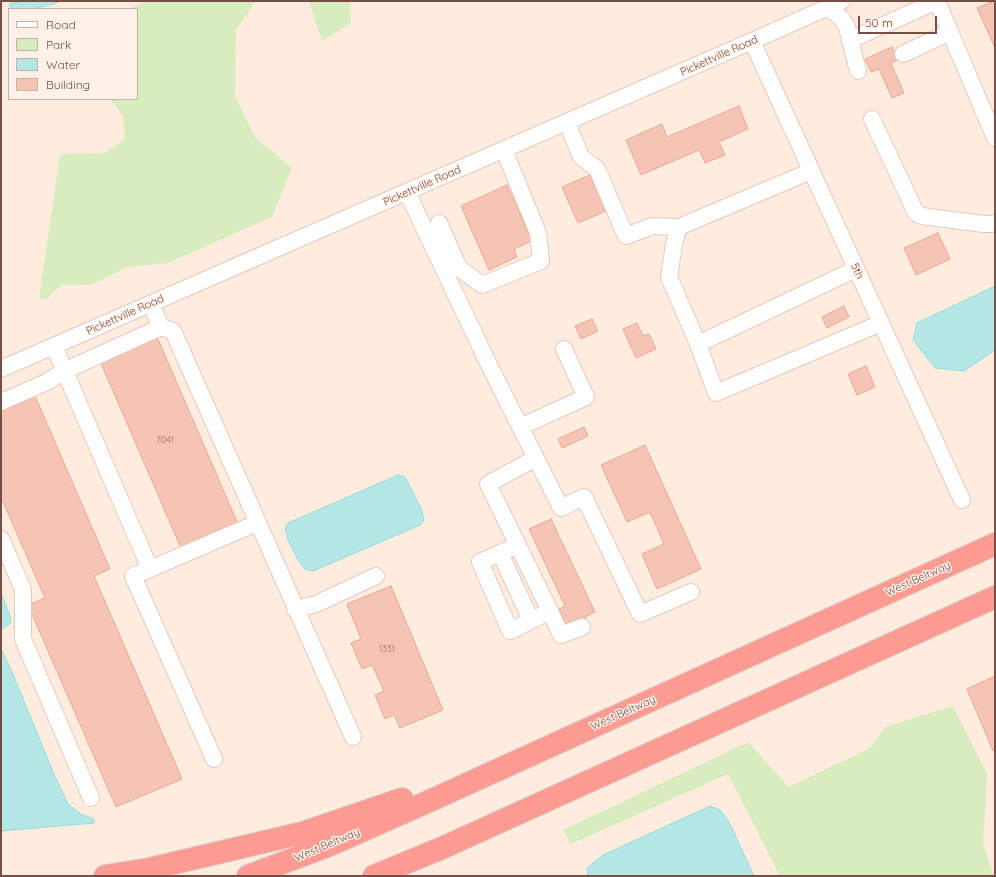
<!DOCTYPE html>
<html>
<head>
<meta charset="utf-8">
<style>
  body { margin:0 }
  #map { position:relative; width:996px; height:877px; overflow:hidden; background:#feeddf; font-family:Quicksand,sans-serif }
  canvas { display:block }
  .frame { position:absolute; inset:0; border:2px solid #754e45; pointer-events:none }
  .legend { position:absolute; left:8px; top:8px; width:130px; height:92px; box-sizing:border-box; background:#fff1e7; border:1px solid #c8b0a6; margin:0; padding:5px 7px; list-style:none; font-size:12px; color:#754e45 }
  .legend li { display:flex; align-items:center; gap:8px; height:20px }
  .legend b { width:20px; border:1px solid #c8b0a6 }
  .scale { position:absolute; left:858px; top:16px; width:79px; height:18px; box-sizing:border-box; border:2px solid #754e45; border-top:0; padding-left:5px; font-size:12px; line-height:14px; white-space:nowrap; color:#754e45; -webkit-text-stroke:3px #fff1e7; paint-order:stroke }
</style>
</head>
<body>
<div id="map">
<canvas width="996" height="877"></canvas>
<div class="frame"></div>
<ul class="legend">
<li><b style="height:5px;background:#fff"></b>Road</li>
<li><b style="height:11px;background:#d8ecbd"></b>Park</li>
<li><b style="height:11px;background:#b3e8e7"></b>Water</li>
<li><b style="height:11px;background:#f5c4b5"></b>Building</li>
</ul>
<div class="scale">50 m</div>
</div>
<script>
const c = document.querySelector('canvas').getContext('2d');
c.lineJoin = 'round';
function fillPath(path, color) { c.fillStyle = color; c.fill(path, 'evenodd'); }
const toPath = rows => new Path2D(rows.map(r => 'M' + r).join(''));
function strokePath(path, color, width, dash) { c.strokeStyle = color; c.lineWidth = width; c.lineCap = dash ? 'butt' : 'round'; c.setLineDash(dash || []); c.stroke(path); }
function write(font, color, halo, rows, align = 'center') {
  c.font = font + ' Quicksand,sans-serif'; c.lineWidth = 3; c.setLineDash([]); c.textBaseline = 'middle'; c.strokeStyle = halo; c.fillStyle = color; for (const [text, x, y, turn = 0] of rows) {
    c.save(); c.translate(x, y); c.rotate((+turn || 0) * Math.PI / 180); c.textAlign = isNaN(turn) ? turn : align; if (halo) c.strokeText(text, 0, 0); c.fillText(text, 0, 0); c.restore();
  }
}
fillPath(toPath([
  [147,1,256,1,236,30,235,96,255,137,292,168,272,217,168,263,128,267,91,285,61,285,47,299,39,298,60,154,104,153,125,139,123,117,111,99,137,99,137,9,128,9],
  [309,1,350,1,351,23,322,41],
  [953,706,987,774,983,844,994,876,780,876,728,774,571,844,563,830,748,742,789,787,870,748,885,727]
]), '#d8ecbd');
const water = toPath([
  [23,1,61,1,54,4,33,9,11,9,9,4,23,1],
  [995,286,995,350,964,371,935,368,913,340,917,323,995,286],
  [398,475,405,477,421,508,424,520,420,525,313,571,305,569,298,560,288,540,285,528,288,523,398,475],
  [1,593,11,618,10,624,1,629,1,593],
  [1,648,12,672,54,774,68,804,81,814,94,819,94,823,1,831,1,648],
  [710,806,720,810,729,822,754,876,588,876,587,868,603,855,710,806]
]);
fillPath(water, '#b3e8e7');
strokePath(water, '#98dad9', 1);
const building = toPath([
  [994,1,995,1,995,48,977,8,994,1],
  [892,47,898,60,891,63,904,93,892,98,879,69,871,72,865,59,892,47],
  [739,106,748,129,719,142,725,155,705,163,699,150,641,175,626,140,662,124,667,137,739,106],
  [590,175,606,211,578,223,562,187,590,175],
  [507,185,532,241,514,249,517,257,489,270,461,206,507,185],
  [938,233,950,259,916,275,904,248,938,233],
  [844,306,849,317,827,328,822,317,844,306],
  [592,319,598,331,581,339,575,326,592,319],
  [637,323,643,336,649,334,656,349,636,358,623,329,637,323],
  [157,337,238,524,181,548,100,361,157,337],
  [866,366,875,387,857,395,848,374,866,366],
  [35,396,110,569,94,576,182,779,116,807,28,605,45,598,1,497,1,411,35,396],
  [584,427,588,436,562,448,558,439,584,427],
  [645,445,701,569,657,589,642,554,664,544,650,512,627,522,601,465,645,445],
  [551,519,595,612,585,617,586,619,577,623,576,621,566,625,559,609,565,606,529,529,551,519],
  [391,586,443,710,400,728,394,715,385,719,375,695,384,691,372,665,362,669,351,643,361,639,347,604,391,586],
  [995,676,995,750,993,751,967,689,995,676]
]);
fillPath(building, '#f5c4b5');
strokePath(building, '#e8a694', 1);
const minor = toPath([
  [828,7,841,18,847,27,850,40,937,1,950,32,903,54],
  [950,32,995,138],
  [850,40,858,71],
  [752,41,962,500],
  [872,119,916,213,922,216,984,224,991,224,995,223],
  [567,122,581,157,597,169,626,236,652,226,679,227],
  [811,171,679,227,674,244,669,277,698,344,716,393,881,323],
  [407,192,489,365,561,508,584,497,640,614,691,592],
  [439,223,459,268,482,285,541,261,538,233,504,150],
  [151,304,161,327,173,331,353,737],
  [698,344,856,269],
  [54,346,150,569,133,576,214,759],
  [1,369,752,41,842,1],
  [1,402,47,382,64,371,161,327],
  [520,427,586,397,564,349],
  [1,539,23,589,23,639,91,798],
  [518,545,480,562,510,631,550,611,488,484,536,458],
  [500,553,531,620],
  [150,569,257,523],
  [295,609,316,604,376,576],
  [550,611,561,635,582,627]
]);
const highway = toPath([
  [105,876,149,869,302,833,402,799],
  [248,876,330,845,425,803,995,544],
  [374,876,442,848,995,597]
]);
strokePath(minor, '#e4c9be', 18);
strokePath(highway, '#dbd1cf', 24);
strokePath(minor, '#fff', 16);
strokePath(highway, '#fc9b91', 22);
write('9px', '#956c61', null, [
  ["7041",165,440],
  ["1331",387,649]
]);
write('11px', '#754e45', '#fff1e7', [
  ["Pickettville Road",719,56,-24],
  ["Pickettville Road",422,186,-24],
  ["5th",857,271,65],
  ["Pickettville Road",125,315,-24],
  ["West Beltway",918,579,-24],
  ["West Beltway",623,713,-24],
  ["West Beltway",327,845,-23]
]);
</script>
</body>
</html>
